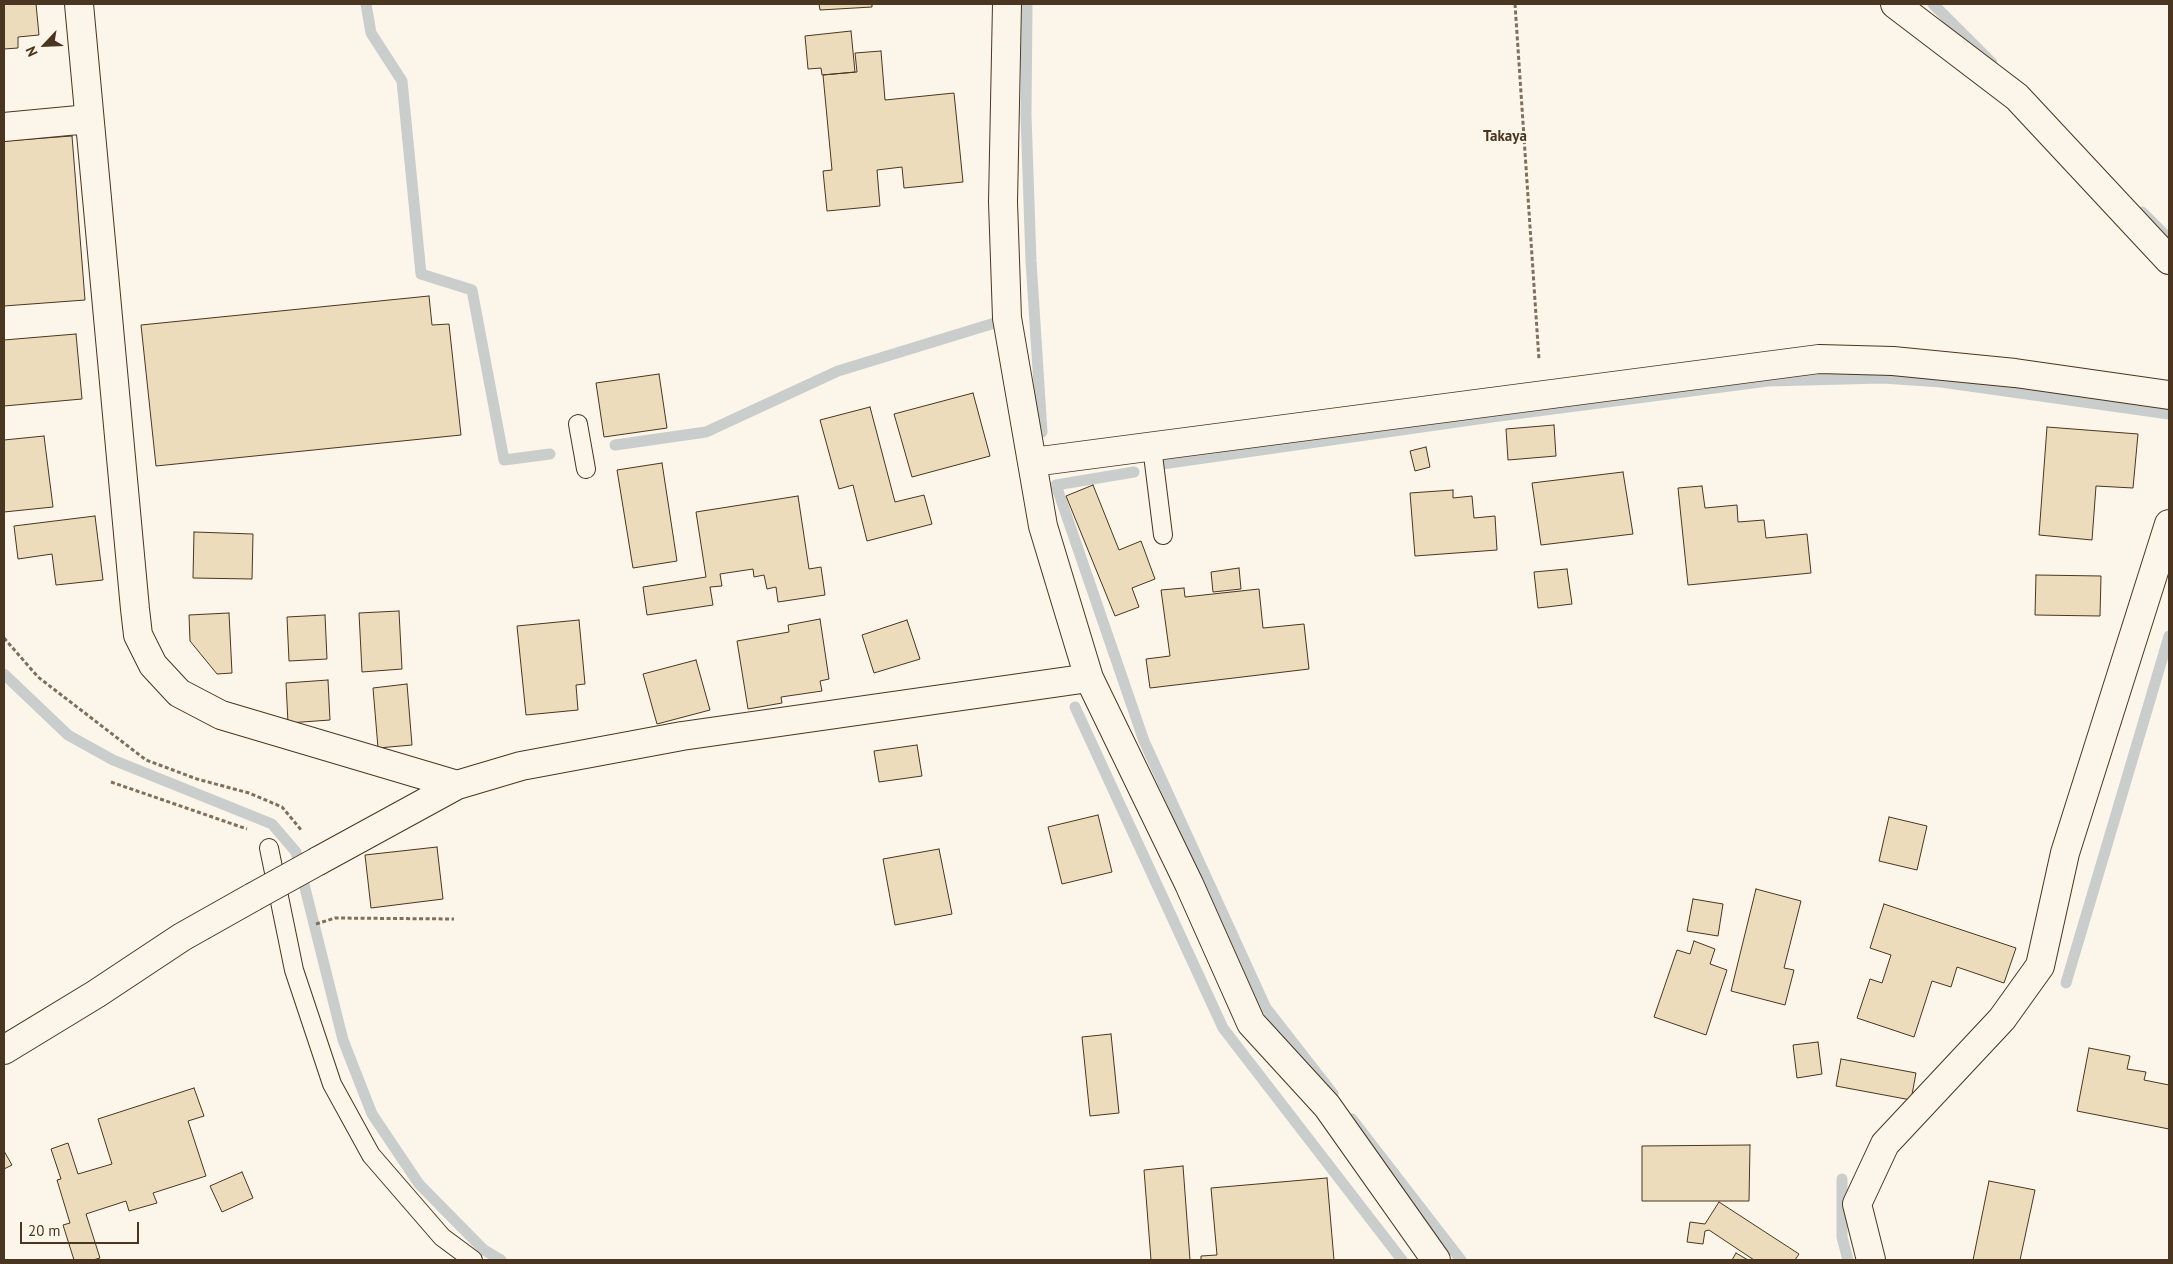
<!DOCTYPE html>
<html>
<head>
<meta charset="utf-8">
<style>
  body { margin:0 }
  #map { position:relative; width:2173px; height:1264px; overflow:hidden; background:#fbf6e9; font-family:"PT Sans",sans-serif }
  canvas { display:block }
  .frame { position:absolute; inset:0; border:5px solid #4a3520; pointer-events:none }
  .north { position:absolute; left:20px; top:20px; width:50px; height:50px; -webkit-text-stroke:4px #fbf6e9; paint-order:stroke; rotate:245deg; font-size:14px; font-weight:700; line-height:20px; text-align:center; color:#4a3520 }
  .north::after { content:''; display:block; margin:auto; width:18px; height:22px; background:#4a3520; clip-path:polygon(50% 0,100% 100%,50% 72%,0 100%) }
  .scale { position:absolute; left:20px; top:1222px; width:119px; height:22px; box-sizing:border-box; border:2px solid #4a3520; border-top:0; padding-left:6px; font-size:15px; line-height:18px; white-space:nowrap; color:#4a3520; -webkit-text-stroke:4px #fbf6e9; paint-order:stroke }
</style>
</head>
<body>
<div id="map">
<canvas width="2173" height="1264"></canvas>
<div class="frame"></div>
<div class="north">N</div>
<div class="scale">20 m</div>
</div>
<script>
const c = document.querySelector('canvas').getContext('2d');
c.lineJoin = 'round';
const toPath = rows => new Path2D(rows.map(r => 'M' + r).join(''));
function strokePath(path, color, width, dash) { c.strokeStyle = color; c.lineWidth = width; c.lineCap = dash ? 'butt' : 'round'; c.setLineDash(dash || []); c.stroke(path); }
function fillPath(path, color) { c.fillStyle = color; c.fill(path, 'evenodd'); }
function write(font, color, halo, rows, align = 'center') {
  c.font = font + ' "PT Sans",sans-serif'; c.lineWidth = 4; c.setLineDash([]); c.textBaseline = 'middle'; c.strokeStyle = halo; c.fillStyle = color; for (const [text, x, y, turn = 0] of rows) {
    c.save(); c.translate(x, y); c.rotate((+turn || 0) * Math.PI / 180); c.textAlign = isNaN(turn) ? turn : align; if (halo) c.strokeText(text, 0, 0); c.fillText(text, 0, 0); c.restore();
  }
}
strokePath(toPath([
  [366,4,371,33,402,81,421,274,472,290,504,460,550,454],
  [1027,4,1026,115,1031,261,1042,432],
  [1933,4,1992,63],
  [2142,212,2169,239],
  [615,445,706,432,838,371,998,322],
  [1162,464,1499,416,1768,381,1883,378,1941,382,2169,414],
  [1134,472,1056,485,1144,741,1266,1008,1333,1094],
  [4,674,68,735,113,760,272,824,296,852,343,1040,372,1114,419,1184,484,1250,501,1260],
  [1075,707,1223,1028,1402,1260],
  [2066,983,2169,636],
  [1352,1119,1461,1260],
  [1842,1179,1842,1237,1848,1260]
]), '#c9cecd', 11);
const building = toPath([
  [4,4,36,4,39,35,18,37,18,48,4,49,4,4],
  [819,4,872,4,872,7,820,10,819,4],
  [851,31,855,72,822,75,821,68,808,69,805,36,851,31],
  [881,51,885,100,954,93,963,182,904,188,902,167,877,170,880,206,827,211,823,171,832,170,823,75,857,72,855,53,881,51],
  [72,136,85,300,4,306,4,141,72,136],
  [429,296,432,325,449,324,461,435,156,466,141,325,429,296],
  [76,334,82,399,4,406,4,340,76,334],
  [659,374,667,428,604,437,596,383,659,374],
  [973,393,990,456,912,477,894,414,973,393],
  [870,407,895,502,924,495,932,524,867,541,853,485,839,489,820,420,870,407],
  [1554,425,1556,456,1508,460,1506,429,1554,425],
  [2047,427,2138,434,2133,488,2096,486,2092,540,2039,535,2047,427],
  [44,436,53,507,4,512,4,440,44,436],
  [1426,447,1430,467,1415,471,1410,451,1426,447],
  [662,463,677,561,633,568,617,470,662,463],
  [1623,472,1633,534,1541,545,1532,483,1623,472],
  [1093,485,1119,550,1141,541,1155,579,1132,588,1139,607,1115,616,1066,496,1093,485],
  [1702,486,1705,508,1737,505,1738,522,1764,520,1766,538,1807,534,1811,573,1688,585,1678,488,1702,486],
  [1453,490,1453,498,1472,496,1474,518,1495,516,1497,550,1415,556,1410,493,1453,490],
  [798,496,809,569,821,567,825,595,778,602,776,587,767,589,764,575,754,577,753,569,720,574,722,586,710,587,713,605,647,615,643,587,706,577,696,512,798,496],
  [95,516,103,580,56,585,52,554,18,559,14,526,95,516],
  [194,532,253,534,252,579,193,578,194,532],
  [1239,568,1241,589,1213,592,1211,572,1239,568],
  [1567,569,1572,604,1538,608,1534,572,1567,569],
  [2036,575,2101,576,2100,616,2035,615,2036,575],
  [1184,588,1185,597,1259,589,1263,628,1304,624,1309,669,1150,688,1146,659,1170,656,1161,590,1184,588],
  [399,611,402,669,362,672,359,613,399,611],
  [229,613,232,673,217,674,190,641,189,615,229,613],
  [325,615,327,659,289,661,287,617,325,615],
  [820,619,829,679,820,681,822,691,781,697,782,703,748,709,737,641,789,632,788,625,820,619],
  [579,620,585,684,576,685,578,710,526,715,517,626,579,620],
  [907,620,920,659,874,673,862,635,907,620],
  [696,660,710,710,657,724,643,674,696,660],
  [328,680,330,720,288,723,286,683,328,680],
  [407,684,412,745,378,748,373,688,407,684],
  [917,745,922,776,879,782,874,751,917,745],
  [1098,815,1112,872,1062,884,1048,827,1098,815],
  [1889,817,1927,826,1917,870,1879,861,1889,817],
  [437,847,443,899,371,908,365,855,437,847],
  [939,849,952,914,895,925,883,859,939,849],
  [1756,889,1801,901,1784,968,1794,970,1785,1005,1731,991,1756,889],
  [1693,899,1723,904,1718,936,1687,931,1693,899],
  [1884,904,2016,948,2004,983,1957,967,1951,987,1932,981,1914,1037,1857,1018,1870,979,1882,983,1891,955,1870,948,1884,904],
  [1694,941,1715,949,1710,964,1727,970,1706,1035,1654,1017,1677,950,1690,954,1694,941],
  [1111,1034,1119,1113,1090,1116,1082,1037,1111,1034],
  [1818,1042,1822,1074,1797,1078,1793,1045,1818,1042],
  [2089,1048,2130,1056,2127,1069,2146,1072,2144,1080,2169,1085,2169,1129,2077,1111,2089,1048],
  [1841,1059,1916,1073,1911,1100,1836,1086,1841,1059],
  [194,1088,204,1116,188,1121,206,1176,153,1193,157,1203,129,1211,126,1201,86,1214,100,1258,93,1260,74,1260,63,1225,70,1223,57,1180,61,1179,51,1149,68,1143,78,1174,112,1164,98,1119,194,1088],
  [1750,1145,1749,1201,1642,1201,1642,1146,1750,1145],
  [4,1151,12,1165,4,1169,4,1151],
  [1183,1166,1190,1260,1151,1260,1144,1170,1183,1166],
  [242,1172,253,1198,222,1212,210,1186,242,1172],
  [1327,1178,1334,1260,1201,1260,1201,1256,1217,1255,1211,1188,1327,1178],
  [1989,1181,2035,1190,2020,1260,1973,1260,1989,1181],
  [1719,1202,1799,1254,1795,1260,1754,1260,1709,1230,1705,1231,1703,1244,1687,1242,1690,1222,1705,1224,1719,1202],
  [1736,1253,1748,1260,1732,1260,1736,1253]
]);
fillPath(building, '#ecdcbc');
strokePath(building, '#4a3520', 1);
const service = toPath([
  [578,424,586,469],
  [1152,447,1163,535],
  [269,848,294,970,332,1084,371,1155,442,1237,473,1260]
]);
const minor = toPath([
  [79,4,135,609,138,635,153,665,179,693,221,715,457,785],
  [1007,4,1003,202,1007,318,1043,526,1089,678,1189,884,1251,1023,1327,1106,1436,1260],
  [1895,4,2017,97,2169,260],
  [4,127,89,119],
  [1033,462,1819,359,1893,361,2015,373,2169,395],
  [318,861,457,785,521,766,682,736,1089,678],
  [4,1050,96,994,182,937,253,897],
  [1871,1260,1857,1204,1885,1144,2002,1019,2040,966,2065,853,2169,524]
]);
strokePath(service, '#4a3520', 20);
strokePath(minor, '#4a3520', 30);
strokePath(toPath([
  [1515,4,1539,360],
  [4,638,38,677,146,760,197,779,249,793,282,807,302,831],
  [111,782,247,829],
  [316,924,335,918,454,919]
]), '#7f6f5c', 3, [4, 2.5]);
strokePath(service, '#fbf6e9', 18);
strokePath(minor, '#fbf6e9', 28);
const minorBridge = toPath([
  [253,897,318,861]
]);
strokePath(minorBridge, '#4a3520', 30, []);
strokePath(minorBridge, '#fbf6e9', 28);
write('bold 15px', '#4a3520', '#fbf6e9', [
  ["Takaya",1505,137]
]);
</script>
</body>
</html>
